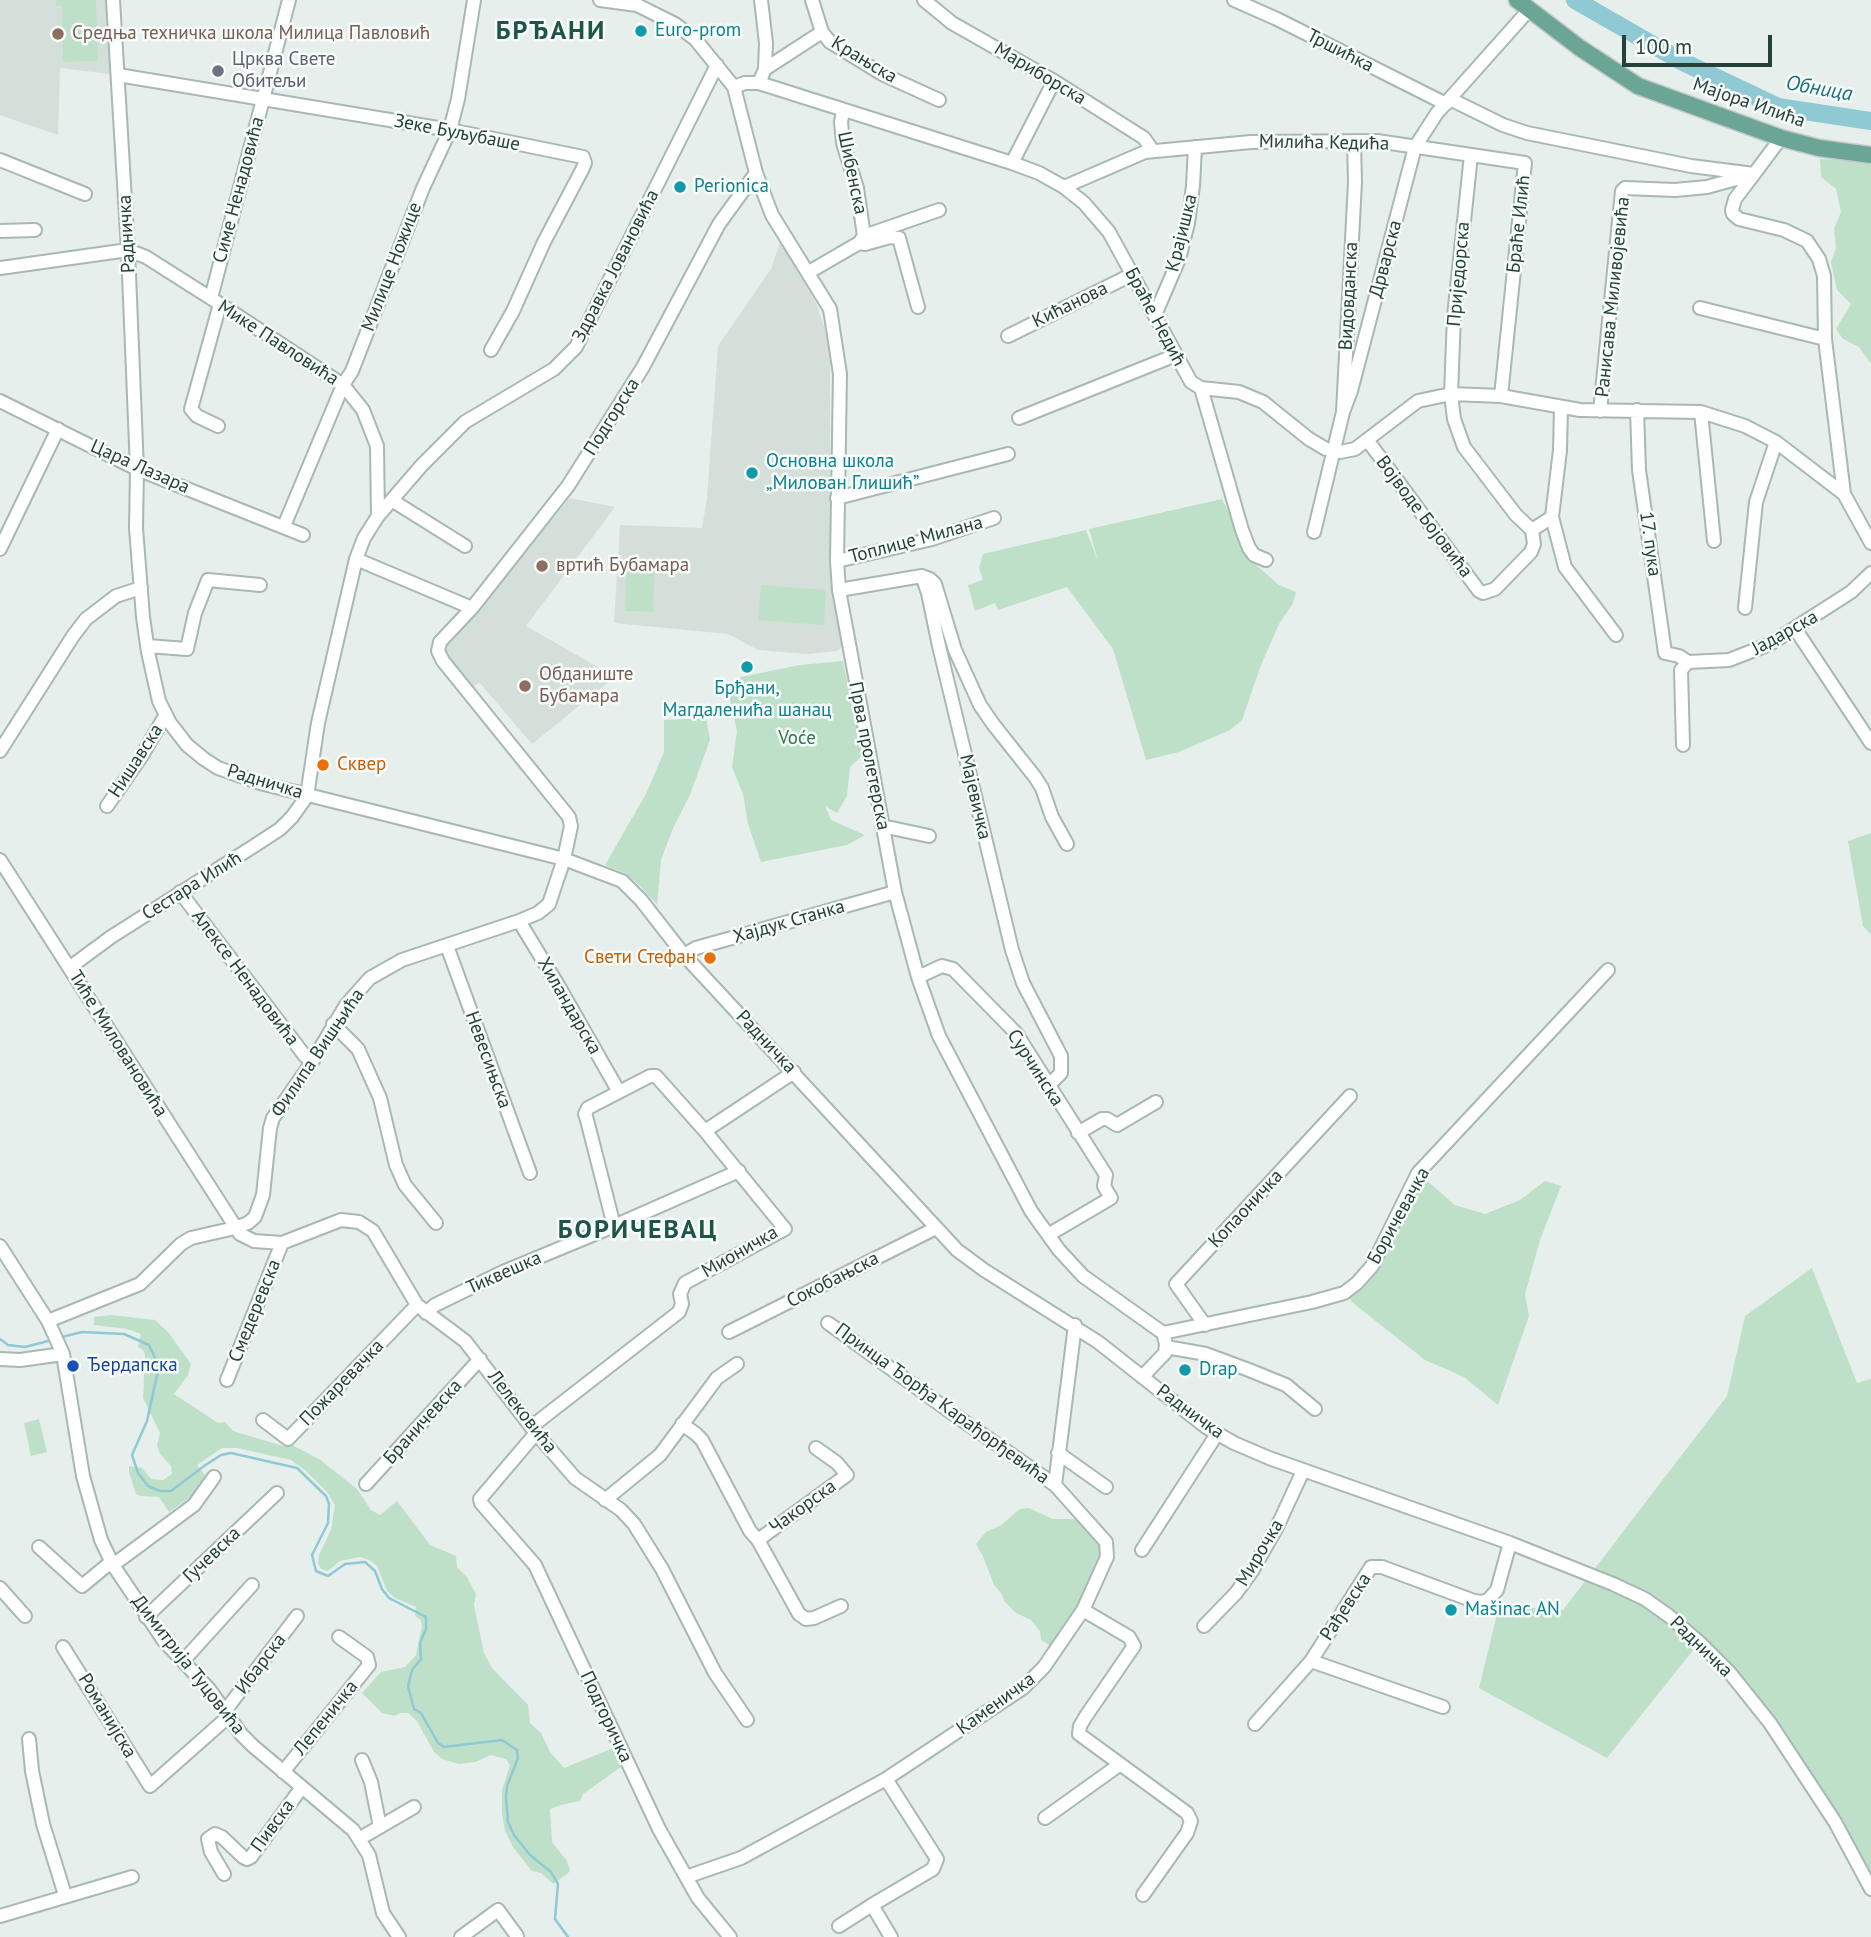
<!DOCTYPE html>
<html>
<head>
<meta charset="utf-8">
<style>
  body { margin:0 }
  #map { position:relative; width:1871px; height:1937px; overflow:hidden; background:#e6efeb; font-family:"PT Sans",sans-serif }
  canvas { display:block }
  .scale { position:absolute; left:1622px; top:35px; width:150px; height:32px; box-sizing:border-box; border:4px solid #24423a; border-top:0; padding-left:9px; font-size:21px; line-height:24px; white-space:nowrap; color:#24423a; -webkit-text-stroke:5px #f7fbf9; paint-order:stroke }
</style>
</head>
<body>
<div id="map">
<canvas width="1871" height="1937"></canvas>
<div class="scale">100 m</div>
</div>
<script>
const c = document.querySelector('canvas').getContext('2d');
c.lineJoin = 'round';
function fillPath(path, color) { c.fillStyle = color; c.fill(path, 'evenodd'); }
const toPath = rows => new Path2D(rows.map(r => 'M' + r).join(''));
function strokePath(path, color, width, dash) { c.strokeStyle = color; c.lineWidth = width; c.lineCap = dash ? 'butt' : 'round'; c.setLineDash(dash || []); c.stroke(path); }
function write(font, color, halo, rows, align = 'center') {
  c.font = font + ' "PT Sans",sans-serif'; c.lineWidth = 5; c.setLineDash([]); c.textBaseline = 'middle'; c.strokeStyle = halo; c.fillStyle = color; for (const [text, x, y, turn = 0] of rows) {
    c.save(); c.translate(x, y); c.rotate((+turn || 0) * Math.PI / 180); c.textAlign = isNaN(turn) ? turn : align; if (halo) c.strokeText(text, 0, 0); c.fillText(text, 0, 0); c.restore();
  }
}
fillPath(toPath([
  [0,0,113,0,118,75,60,68,58,135,0,115],
  [780,242,817,305,825,330,830,362,830,567,842,644,841,648,837,651,807,654,758,650,728,634,614,623,620,525,702,528,707,498,718,346,771,269],
  [570,498,615,507,526,626,615,677,532,744,479,682,474,687,443,651]
]), '#d4dfda');
fillPath(toPath([
  [56,0,96,0,98,61,63,62,62,6,56,6],
  [1820,159,1871,162,1871,364,1859,347,1843,339,1836,329,1851,304,1837,290,1831,262,1836,248,1834,229,1841,212,1836,189,1821,177],
  [1222,499,1256,565,1279,585,1296,592,1293,603,1279,624,1261,665,1242,720,1230,730,1179,752,1146,760,1113,649,1067,587,998,610,995,603,975,611,968,585,983,580,979,568,983,554,1086,530,1098,561,1089,529],
  [627,560,655,561,653,612,625,611],
  [761,585,826,590,824,625,758,620],
  [843,661,862,756,850,767,847,796,837,813,825,806,831,820,865,835,847,845,761,862,748,824,743,794,732,767,737,731,729,696,741,677,800,665],
  [706,718,710,740,690,795,673,828,661,860,657,905,640,886,625,873,605,865,646,794,664,752,664,720],
  [1871,833,1871,935,1863,926,1848,841],
  [1418,1173,1455,1205,1485,1214,1520,1200,1545,1181,1561,1186,1540,1240,1525,1294,1529,1316,1498,1405,1464,1377,1425,1360,1353,1303,1344,1293,1357,1283],
  [1812,1268,1857,1383,1871,1379,1871,1881,1846,1834,1702,1639,1607,1758,1479,1688,1499,1606,1563,1610,1727,1396,1745,1316],
  [111,1315,155,1320,169,1333,191,1364,188,1375,174,1394,218,1423,225,1422,233,1431,283,1446,292,1445,319,1459,357,1489,371,1510,380,1515,397,1501,430,1545,456,1556,457,1567,467,1577,476,1594,474,1605,484,1653,492,1668,528,1705,530,1723,541,1733,550,1752,564,1768,613,1748,621,1767,583,1794,580,1801,561,1805,550,1809,552,1842,567,1861,570,1871,567,1874,553,1884,541,1873,532,1871,513,1847,505,1831,502,1813,502,1790,510,1765,506,1759,491,1755,475,1762,459,1764,442,1759,434,1752,417,1721,408,1713,400,1713,394,1716,382,1713,362,1693,381,1672,405,1667,416,1655,422,1626,421,1620,415,1616,416,1607,395,1598,387,1591,377,1566,369,1560,360,1557,340,1561,328,1571,321,1569,318,1563,319,1555,331,1530,335,1505,327,1492,306,1471,291,1460,237,1448,222,1448,197,1465,205,1475,195,1494,169,1512,159,1497,141,1496,136,1494,129,1472,129,1466,142,1468,151,1479,163,1480,172,1474,171,1466,160,1454,157,1445,160,1433,143,1398,145,1357,144,1351,138,1347,141,1334,127,1329,94,1325,94,1317],
  [39,1419,47,1452,31,1456,24,1423],
  [1029,1508,1053,1519,1074,1519,1083,1525,1100,1544,1103,1556,1075,1615,1051,1646,1041,1640,1040,1631,1031,1620,1016,1613,1005,1602,1001,1593,994,1585,983,1556,976,1544,986,1532,1001,1525,1020,1509]
]), '#bfe0c8');
strokePath(toPath([
  [62,1337,82,1332,124,1334,149,1345,159,1366,147,1421,132,1455,138,1473,148,1486,160,1491,171,1491,204,1466,221,1455,231,1453,297,1468,326,1496,329,1504,328,1523,312,1555,316,1571,328,1576,345,1564,365,1562,375,1571,382,1589,389,1598,426,1617,426,1629,420,1643,421,1659,412,1670,408,1686,414,1709,421,1713,438,1743,444,1747,502,1740,517,1750,518,1758,507,1786,506,1797,508,1822,514,1835,530,1855,551,1872,558,1884,555,1919,568,1937],
  [0,1339,8,1345,25,1347,52,1340]
]), '#8ec9d4', 2.5);
strokePath(toPath([
  [1575,0,1681,61,1778,107,1871,121]
]), '#8ec9d4', 18);
const minor = toPath([
  [113,0,128,250,137,469,136,528,143,617,148,652,159,701,170,723,187,745,204,759,218,768,260,783,564,859,622,881,641,900,684,955,957,1250,984,1270,1098,1342,1206,1427,1234,1443,1269,1458,1510,1543,1613,1584,1645,1599,1669,1616,1700,1643,1730,1673,1770,1723,1835,1822,1871,1889],
  [600,0,637,5,675,24,695,39,734,87,756,173,772,215,830,309,840,374,837,561,839,590,895,892,918,977,939,1036,1031,1211,1059,1250,1083,1276,1163,1333,1166,1344,1165,1353,1142,1377],
  [812,0,822,32,830,42,882,74,939,100],
  [924,0,952,23,1054,81,1144,138,1153,151],
  [1234,0,1277,19,1446,104],
  [765,69,822,32],
  [118,75,450,130,583,157,585,163,582,170,544,242,513,311,491,350],
  [759,83,765,69,766,43,761,0],
  [734,87,745,83,759,83,1012,163,1039,173,1064,187,1084,203,1109,232,1191,382,1201,388,1239,392,1263,402,1309,439,1326,449,1340,452,1355,449,1418,401,1451,394,1501,396,1580,410,1701,412,1745,426,1776,442,1844,494,1871,543],
  [1450,99,1503,125,1527,133,1691,166,1754,174,1735,199,1732,210,1733,214,1739,219,1784,230,1807,241,1819,259,1824,276,1825,339,1844,494],
  [843,111,841,122,843,143,857,188,864,236],
  [0,160,85,194],
  [1012,163,1054,81],
  [1064,187,1145,152,1251,142,1377,141,1525,163,1501,396],
  [0,231,35,230],
  [859,243,865,244,890,237,899,238,918,307],
  [0,268,128,250,146,257,220,304,343,385,363,410,377,446,378,516],
  [809,272,859,243,864,236,939,210],
  [211,298,289,0],
  [1700,308,1825,339],
  [1155,315,1179,259,1188,223,1193,186,1195,147],
  [1008,336,1133,274],
  [1201,388,1242,530,1249,548,1254,555,1266,560],
  [0,401,137,469,303,535],
  [1637,410,1639,470,1665,653,1679,656,1688,662],
  [1600,411,1622,191,1625,188,1675,190,1707,187,1754,174,1781,138],
  [1343,412,1351,391,1415,147,1437,113,1528,11],
  [1701,412,1714,541],
  [1019,418,1176,355],
  [218,426,197,416,191,409,220,304],
  [1368,441,1479,591,1483,593,1495,589,1531,552,1534,544,1532,530,1516,515,1464,447,1454,419,1451,394,1454,316,1471,155],
  [837,498,1008,454],
  [393,501,465,546],
  [1552,517,1565,567,1616,635],
  [284,526,343,385,352,371,423,188,450,130,458,99,474,0],
  [1532,530,1552,517,1560,450,1561,408],
  [1314,532,1343,412,1355,182,1354,141],
  [0,549,58,429],
  [356,559,472,608],
  [837,561,932,539,994,518],
  [922,576,930,579,935,584,955,650,980,705,993,724,1035,777,1042,788,1052,817,1067,844],
  [839,590,922,576,928,593,939,646,1012,950,1023,983,1061,1056,1061,1073,1048,1086],
  [1745,608,1756,502,1776,442],
  [1796,630,1871,743],
  [147,646,187,649,195,613,208,580,260,585],
  [1683,745,1681,670,1688,662,1729,660,1770,644,1851,592,1871,573],
  [0,751,73,636,86,619,116,596,141,588],
  [107,806,141,757,165,716],
  [882,826,929,836],
  [0,860,240,1234,254,1241,282,1243,341,1220,359,1222,373,1231,417,1305,465,1341,536,1433,575,1478,621,1510,634,1524,662,1569,715,1673,747,1720],
  [180,892,305,1056,312,1062],
  [519,921,558,985,619,1092],
  [447,946,530,1173],
  [684,955,696,948,895,892],
  [69,968,111,937,254,846,280,829,292,817,307,796,318,723,356,559,364,538,378,516,422,465,465,422,554,369,576,347,717,65],
  [918,977,942,966,953,969,1016,1033,1106,1175,1104,1186,1111,1198,1048,1235],
  [333,1024,358,1049,380,1098,396,1165,405,1185,436,1223],
  [1078,1133,1102,1119,1107,1119,1117,1125,1156,1102],
  [614,1226,587,1120,585,1114,588,1108,650,1076,656,1076,705,1131],
  [0,1246,48,1321,63,1354,83,1476,101,1540,113,1565,164,1641,209,1689,241,1734,253,1746,353,1830,369,1855,383,1913,399,1937],
  [426,1313,435,1305,503,1272,614,1226,739,1171],
  [48,1321,140,1284,181,1244,191,1238,235,1228,248,1223,255,1217,263,1195,270,1128,273,1118,312,1062,346,1005,370,978,402,960,519,921,538,913,549,904,564,859,571,826,569,817,443,661,438,651,440,642,472,608,568,486,643,367,719,224,756,173],
  [1205,1325,1176,1284,1350,1096],
  [729,1332,936,1228],
  [1163,1333,1312,1302,1344,1293,1357,1283,1372,1266,1418,1173,1608,970],
  [1166,1347,1206,1354,1249,1370,1286,1385,1315,1409],
  [0,1359,20,1360,63,1354],
  [227,1380,282,1243],
  [263,1420,288,1439,417,1305],
  [682,1424,696,1434,702,1440,750,1531,758,1540,799,1614,806,1619,814,1618,841,1606],
  [531,1427,679,1312,682,1304,680,1294,685,1283,785,1229,705,1131,794,1072],
  [536,1433,480,1499,481,1503,535,1565,659,1829,698,1898,730,1937],
  [1058,1453,1106,1487],
  [366,1484,480,1359],
  [1055,1485,1075,1325],
  [605,1500,660,1455,717,1378,737,1364],
  [758,1540,847,1475,837,1463,816,1448],
  [39,1547,82,1586,111,1562],
  [1142,1550,1217,1434],
  [113,1565,194,1505,214,1477],
  [0,1588,25,1616],
  [1083,1610,1129,1637,1134,1646,1086,1716,1080,1726,1079,1734,1187,1813,1191,1821,1187,1833,1143,1895],
  [146,1617,277,1493],
  [1204,1626,1236,1593,1252,1571,1277,1527,1303,1471],
  [63,1647,150,1786,228,1717],
  [184,1660,252,1585],
  [1311,1661,1443,1707],
  [225,1711,297,1616],
  [1255,1724,1311,1661,1371,1567,1382,1567,1474,1601,1482,1602,1488,1600,1497,1590,1510,1543],
  [29,1739,32,1771,43,1824,65,1895],
  [362,1760,371,1782,380,1827],
  [283,1772,369,1665,367,1657,339,1637],
  [886,1779,937,1859,933,1869,872,1905,891,1937],
  [1045,1818,1119,1765],
  [359,1839,414,1807],
  [224,1874,211,1852,208,1839,215,1834,222,1837,243,1857,247,1859,251,1857,302,1787],
  [686,1877,741,1858,886,1779,1023,1688,1044,1667,1083,1610,1107,1557,1106,1542,1055,1485,952,1413,828,1323],
  [0,1916,132,1877],
  [839,1926,872,1905],
  [461,1937,498,1910,517,1936]
]);
const major = toPath([
  [1517,0,1580,48,1638,86,1781,138,1819,148,1871,155]
]);
strokePath(minor, '#a8b8b2', 16);
strokePath(major, '#c2cac8', 19);
strokePath(minor, '#fff', 12);
strokePath(major, '#6aa596', 16);
for (const [x, y, r, color] of [
  [641,31,7,"#0f9aa8"],
  [58,34,7,"#8d6e63"],
  [218,71,7,"#6b7280"],
  [680,187,7,"#0f9aa8"],
  [752,473,7,"#0f9aa8"],
  [542,566,7,"#8d6e63"],
  [747,667,7,"#0f9aa8"],
  [525,686,7,"#8d6e63"],
  [323,765,7,"#e8710a"],
  [710,958,7,"#e8710a"],
  [73,1366,7,"#1a4fb4"],
  [1185,1370,7,"#0f9aa8"],
  [1451,1610,7,"#0f9aa8"]
]) { const dot = new Path2D(); dot.arc(x, y, r, 0, 2 * Math.PI); c.fillStyle = color; c.fill(dot); strokePath(dot, '#f7fbf9', 2.5); }
write('19px', '#0d838f', '#f7fbf9', [
  ["Euro-prom",655,31],
  ["Perionica",694,187],
  ["Основна школа",766,462],
  ["„Милован Глишић”",766,484],
  ["Брђани,",747,689,"center"],
  ["Магдаленића шанац",747,711,"center"],
  ["Drap",1199,1370],
  ["Mašinac AN",1465,1610]
], 'left');
write('19px', '#785e54', '#f7fbf9', [
  ["Средња техничка школа Милица Павловић",72,34],
  ["вртић Бубамара",556,566],
  ["Обданиште",539,675],
  ["Бубамара",539,697]
], 'left');
write('19px', '#24423a', '#f7fbf9', [
  ["Тршићка",1340,51,27],
  ["Крањска",864,60,31],
  ["Мариборска",1040,74,31],
  ["Мајора Илића",1749,103,19],
  ["Зеке Буљубаше",457,133,11],
  ["Милића Кедића",1324,143,1],
  ["Шибенска",852,173,78],
  ["Симе Ненадовића",239,190,-75],
  ["Браће Илић",1519,224,-84],
  ["Крајишка",1182,233,-76],
  ["Радничка",127,234,-93],
  ["Дрварска",1386,259,-75],
  ["Здравка Јовановића",616,266,-63],
  ["Милице Ножице",392,267,-69],
  ["Приједорска",1459,274,-85],
  ["Видовданска",1349,296,-87],
  ["Ранисава Миливојевића",1613,297,-84],
  ["Кићанова",1070,305,-26],
  ["Браће Недић",1155,317,62],
  ["Мике Павловића",278,343,33],
  ["Подгорска",612,417,-58],
  ["Цара Лазара",140,467,24],
  ["Војводе Бојовића",1424,517,53],
  ["Топлице Милана",916,540,-15],
  ["17. пука",1650,544,82],
  ["Јадарска",1785,633,-29],
  ["Прва пролетерска",869,756,79],
  ["Нишавска",136,761,-57],
  ["Радничка",265,782,17],
  ["Мајевичка",975,797,77],
  ["Сестара Илић",192,886,-32],
  ["Хајдук Станка",789,922,-16],
  ["Алексе Ненадовића",245,978,53],
  ["Хиландарска",569,1006,60],
  ["Радничка",766,1042,47],
  ["Тиће Миловановића",118,1044,58],
  ["Филипа Вишњића",318,1053,-56],
  ["Невесињска",488,1060,70],
  ["Сурчинска",1035,1068,57],
  ["Копаоничка",1246,1209,-47],
  ["Боричевачка",1399,1216,-61],
  ["Мионичка",740,1252,-30],
  ["Тиквешка",504,1273,-24],
  ["Сокобањска",833,1280,-27],
  ["Смедеревска",255,1311,-68],
  ["Пожаревачка",342,1383,-46],
  ["Принца Ђорђа Карађорђевића",942,1404,36],
  ["Лелековића",522,1412,52],
  ["Радничка",1190,1412,36],
  ["Браничевска",423,1422,-48],
  ["Чакорска",803,1507,-36],
  ["Мирочка",1260,1553,-59],
  ["Гучевска",212,1555,-44],
  ["Рађевска",1346,1607,-57],
  ["Радничка",1701,1647,44],
  ["Ибарска",261,1664,-53],
  ["Димитрија Туцовића",188,1665,52],
  ["Каменичка",996,1704,-36],
  ["Романијска",107,1716,59],
  ["Подгоричка",606,1717,65],
  ["Лепеничка",326,1718,-51],
  ["Пивска",273,1826,-54]
]);
write('19px', '#5b616d', '#f7fbf9', [
  ["Црква Свете",232,60],
  ["Обитељи",232,82]
], 'left');
write('19px', '#2d7a4b', '#f7fbf9', [
  ["Voće",797,739]
]);
write('19px', '#c56008', '#f7fbf9', [
  ["Сквер",337,765],
  ["Свети Стефан",696,958,"right"]
], 'left');
write('19px', '#164399', '#f7fbf9', [
  ["Ђердапска",87,1366]
], 'left');
write('italic 21px', '#1c6f80', '#f7fbf9', [
  ["Обница",1819,89,10]
]);
c.letterSpacing = '2px';
write('bold 26px', '#1f5548', '#f7fbf9', [
  ["БРЂАНИ",551,32],
  ["БОРИЧЕВАЦ",638,1231]
]);
c.letterSpacing = '0px';
</script>
</body>
</html>
